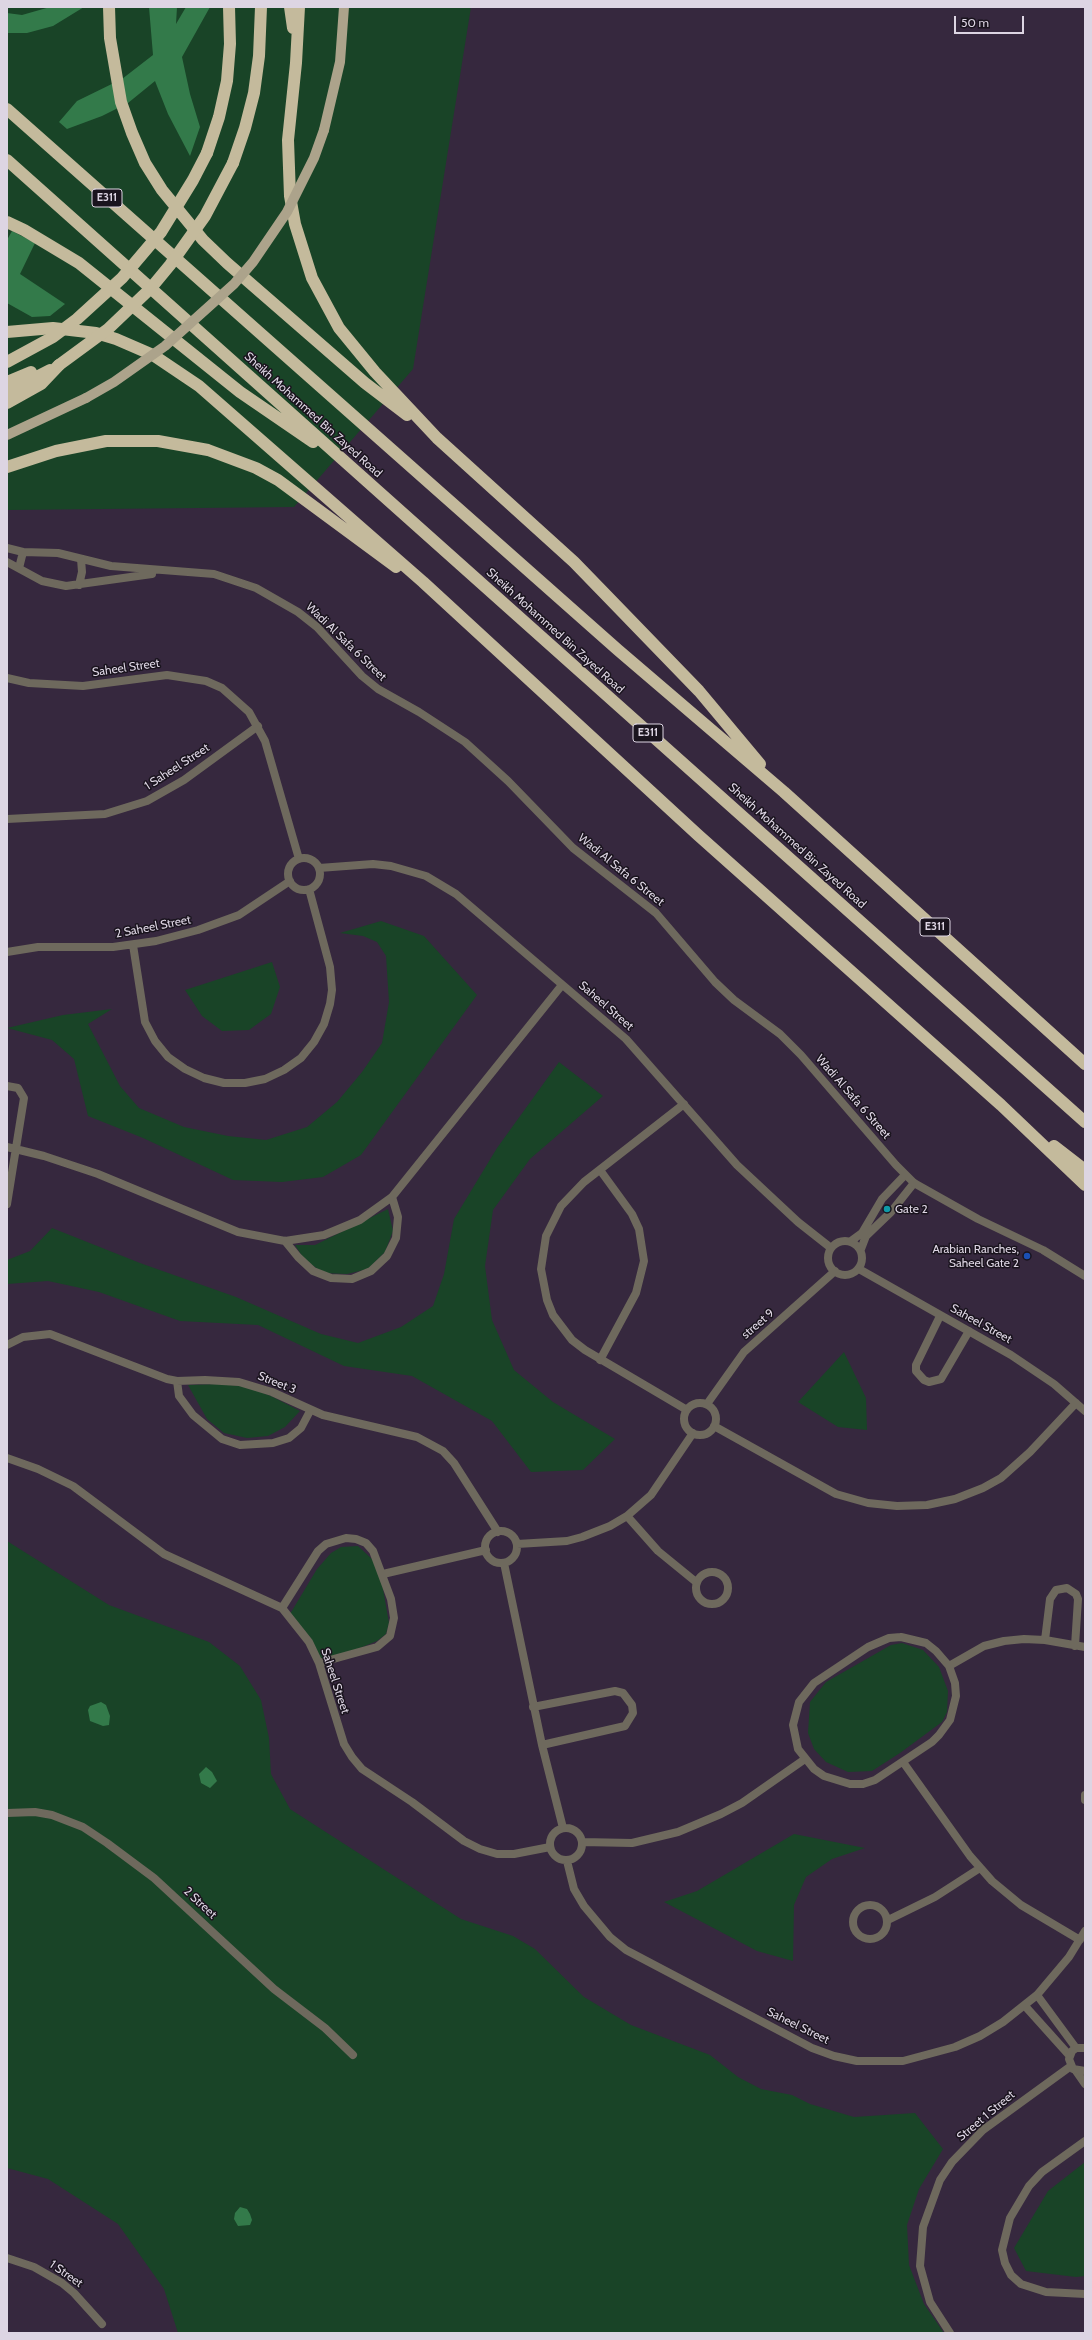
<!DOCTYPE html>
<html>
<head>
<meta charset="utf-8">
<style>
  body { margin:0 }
  #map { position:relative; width:1092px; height:2340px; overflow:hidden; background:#36283e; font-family:Cabin,sans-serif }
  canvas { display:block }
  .frame { position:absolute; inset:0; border:8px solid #ddd5e3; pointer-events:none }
  .scale { position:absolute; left:954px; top:16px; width:70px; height:18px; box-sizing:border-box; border:2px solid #ddd5e3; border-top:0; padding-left:5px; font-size:12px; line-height:14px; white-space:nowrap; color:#ddd5e3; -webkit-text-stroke:3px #1a141e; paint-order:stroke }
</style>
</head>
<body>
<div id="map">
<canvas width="1092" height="2340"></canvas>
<div class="frame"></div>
<div class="scale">50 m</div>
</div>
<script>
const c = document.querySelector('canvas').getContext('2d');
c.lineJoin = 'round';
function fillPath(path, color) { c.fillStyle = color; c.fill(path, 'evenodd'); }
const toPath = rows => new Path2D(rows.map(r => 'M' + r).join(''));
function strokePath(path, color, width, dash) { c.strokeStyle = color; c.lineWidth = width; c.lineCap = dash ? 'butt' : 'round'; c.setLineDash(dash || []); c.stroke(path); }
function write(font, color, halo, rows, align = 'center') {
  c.font = font + ' Cabin,sans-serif'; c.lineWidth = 3; c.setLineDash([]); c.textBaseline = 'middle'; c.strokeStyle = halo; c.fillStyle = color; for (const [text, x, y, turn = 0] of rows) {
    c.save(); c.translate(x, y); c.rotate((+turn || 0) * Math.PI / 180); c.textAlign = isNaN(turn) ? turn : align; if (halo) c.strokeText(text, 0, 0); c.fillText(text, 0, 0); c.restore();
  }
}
fillPath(toPath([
  [7,7,471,7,413,369,294,507,7,510],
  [381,921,424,936,477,995,361,1155,323,1177,282,1182,233,1180,143,1138,88,1116,74,1059,52,1040,7,1028,63,1015,112,1009,88,1024,120,1086,139,1108,184,1127,228,1136,266,1140,307,1127,337,1102,362,1072,382,1043,389,1002,386,956,377,942,363,936,340,933],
  [272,962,280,987,271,1014,249,1030,222,1031,202,1016,185,990],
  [559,1062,603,1096,530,1159,493,1210,485,1266,492,1320,514,1370,553,1402,615,1439,583,1470,531,1472,492,1421,412,1376,344,1366,258,1325,180,1321,99,1292,48,1281,7,1284,7,1260,30,1251,52,1228,140,1263,236,1297,321,1334,358,1343,401,1327,433,1306,444,1274,454,1219,497,1148],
  [388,1209,393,1231,385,1252,368,1269,347,1274,323,1273,304,1259,295,1245,315,1245],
  [844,1352,866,1398,867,1430,838,1427,798,1402],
  [218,1384,243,1386,271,1396,300,1411,285,1427,268,1436,247,1438,224,1433,207,1419,188,1385],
  [7,1541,109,1605,209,1642,240,1666,261,1700,269,1738,271,1774,290,1809,461,1919,513,1936,535,1949,584,1997,631,2025,710,2055,738,2077,761,2089,792,2095,810,2104,854,2117,915,2113,943,2149,919,2189,907,2225,909,2265,924,2304,944,2333,178,2333,164,2289,118,2224,48,2179,7,2168],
  [358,1546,373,1560,382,1583,389,1623,386,1634,377,1641,323,1663,310,1637,290,1614,317,1569,331,1553,341,1547],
  [902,1643,923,1650,939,1667,948,1691,947,1712,942,1722,900,1753,872,1771,848,1772,826,1762,814,1749,808,1733,810,1702,826,1682,891,1645],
  [794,1834,865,1848,832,1859,806,1877,794,1905,793,1961,757,1951,664,1902,697,1891],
  [1085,2162,1085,2276,1076,2277,1026,2271,1014,2248,1048,2191]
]), '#194427');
fillPath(toPath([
  [50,7,84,7,53,26,27,33,7,33,7,13,22,15],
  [149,7,177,7,176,24,186,7,210,7,182,57,190,94,200,127,190,156,168,114,155,81,128,103,102,116,67,129,59,122,77,101,122,79,153,55],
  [12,231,35,243,20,274,65,304,50,316,32,317,7,303,7,240],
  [101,1702,106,1705,110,1716,109,1725,103,1726,90,1721,88,1710,90,1706],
  [206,1767,212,1772,217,1781,210,1788,201,1783,199,1774],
  [240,2207,247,2209,250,2214,252,2220,250,2225,238,2226,234,2219,235,2213]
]), '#337a4a');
strokePath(toPath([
  [7,678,29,683,83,686,167,675,206,681,222,688,249,712,265,741,299,859],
  [7,819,105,814,147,801,184,780,258,726],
  '288 874a16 16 0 1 1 32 0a16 16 0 1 1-32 0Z',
  [319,868,373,864,391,866,426,876,456,894,626,1039,737,1165,798,1222,831,1248],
  [133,945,145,1022,155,1041,168,1057,185,1069,204,1078,224,1083,245,1083,265,1079,284,1070,301,1058,314,1042,324,1024,330,1004,332,990,330,967,309,889],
  [7,952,38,947,113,947,156,941,198,930,239,915,290,881],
  [7,1086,18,1088,24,1098,7,1204],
  [684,1104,584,1182,561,1206,546,1236,541,1269,547,1300,553,1315,572,1340,585,1350,687,1410],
  [7,1147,44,1156,98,1174,238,1232,285,1241,324,1235,360,1220,392,1197,562,985],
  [600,1170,632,1214,639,1229,644,1261,636,1293,600,1360],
  '828 1258a17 17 0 1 1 34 0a17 17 0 1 1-34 0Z',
  [285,1241,298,1257,313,1271,331,1278,352,1279,371,1271,387,1256,396,1238,398,1217,392,1197],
  [851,1241,862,1233,882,1199,905,1175],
  [861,1249,866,1236,891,1212,914,1183],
  [859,1269,1011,1355,1054,1384,1085,1411],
  [940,1316,916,1365,916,1371,924,1380,929,1382,941,1379,969,1331],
  [7,1345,23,1337,50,1334,167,1379,177,1381,205,1380,239,1382,272,1392,323,1415,417,1437,443,1451,454,1463,498,1532],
  [177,1381,179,1396,193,1415,222,1439,240,1445,273,1443,289,1438,301,1428,310,1411],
  '684 1419a16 16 0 1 1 32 0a16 16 0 1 1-32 0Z',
  [707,1404,744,1352,835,1271],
  [714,1426,836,1494,868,1503,897,1506,927,1505,955,1499,983,1488,1001,1478,1030,1452,1076,1403],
  [7,1458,38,1469,73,1486,164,1554,282,1608,309,1642,319,1663,344,1744,352,1757,362,1769,412,1802,464,1841,480,1849,497,1854,514,1854,550,1847],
  [627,1516,658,1551,696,1582],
  '485 1547a16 16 0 1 1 32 0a16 16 0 1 1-32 0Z',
  [517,1544,567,1541,582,1537,610,1526,627,1516,651,1495,693,1433],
  [504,1563,542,1745,563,1828],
  '696 1588a16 16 0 1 1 32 0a16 16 0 1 1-32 0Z',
  [383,1574,486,1550],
  [282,1608,318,1551,326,1544,346,1538,356,1539,366,1543,373,1551,391,1599,394,1618,390,1636,377,1647,319,1663],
  [901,1637,926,1643,936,1651,949,1666,955,1683,956,1696,950,1720,939,1735,932,1742,875,1780,863,1784,850,1784,824,1776,814,1769,798,1749,793,1725,799,1702,814,1683,868,1647,889,1638,901,1637],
  [1045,1640,1050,1599,1056,1590,1067,1588,1076,1594,1078,1599,1075,1646],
  [949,1666,984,1646,1004,1641,1024,1639,1045,1640,1085,1647],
  [533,1707,615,1691,623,1693,632,1705,633,1713,625,1726,542,1745],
  [903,1762,970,1856,992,1881,1021,1905,1080,1940],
  [1085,1795,1085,1800],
  [7,1813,35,1812,52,1815,83,1827,107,1843,154,1878,274,1989,325,2028,353,2055],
  '550 1844a16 16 0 1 1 32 0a16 16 0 1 1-32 0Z',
  [582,1842,632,1843,678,1832,721,1814,742,1803,805,1759],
  [567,1861,574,1889,584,1906,610,1937,626,1950,812,2048,834,2056,857,2061,903,2061,955,2047,980,2036,1003,2022,1037,1995,1069,1957,1085,1931],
  '853 1922a17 17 0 1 1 34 0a17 17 0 1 1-34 0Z',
  [888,1920,935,1897,980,1868],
  [1037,1995,1076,2048],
  [1025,2006,1069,2055],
  [1076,2071,1085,2084],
  [1085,2141,1042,2172,1029,2186,1010,2218,1002,2250,1005,2263,1011,2275,1021,2284,1046,2292,1085,2294],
  [7,2258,34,2267,62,2283,74,2293,102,2324]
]), '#6e695d', 8);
strokePath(toPath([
  [7,548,23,552,58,553,111,566,214,574,256,588,298,612,317,627,362,676,378,689,419,712,465,742,508,781,573,848,656,913,715,982,734,1000,780,1034,801,1055,896,1165,914,1183,978,1219,1043,1250,1085,1276],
  [7,562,42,581,66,586,152,574],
  [19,568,23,552],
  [79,585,82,572,81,559],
  [1085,2048,1076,2048,1072,2051,1069,2059,1073,2069,1085,2071],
  [950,2333,930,2302,920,2266,923,2227,940,2180,952,2162,983,2130,1071,2066]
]), '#6e695d', 8);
strokePath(toPath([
  [324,130,340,62,344,7],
  [7,435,86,398]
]), '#aca38b', 10);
strokePath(toPath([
  [109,7,110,38,121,102,132,133,145,163,162,190,203,240,227,263,365,383,407,415],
  [290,7,293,28],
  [299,7,296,63,288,140,290,196,295,224,312,278,339,328,375,372,437,438,574,562,607,596,699,691,760,764],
  [7,109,618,650,784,792,1085,1064],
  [207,153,219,117,227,81,230,44,229,7],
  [7,160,1085,1122],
  [233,163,245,128,254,93,259,56,261,7],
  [7,222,24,230,79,263,240,392,313,442],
  [7,332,53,328,96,333,116,339,153,355,199,386,423,582,698,835,1001,1105,1085,1185],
  [7,382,31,372],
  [7,392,50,370],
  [7,403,41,384,59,365],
  [7,467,56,451,106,441,158,441,208,450,256,468,278,480,396,567],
  [1054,1146,1085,1170]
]), '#c4ba9c', 12);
strokePath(toPath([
  [86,398,114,382,165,346,234,284,253,262,287,212,314,158,324,130]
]), '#aca38b', 10);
strokePath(toPath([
  [7,362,53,337,77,319,122,278,161,232,193,180,207,153],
  [59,365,108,329,151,288,170,265,205,216,233,163]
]), '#c4ba9c', 12);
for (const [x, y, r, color] of [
  [887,1209,4,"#0f9aa8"],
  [1027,1256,4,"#1a4fb4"]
]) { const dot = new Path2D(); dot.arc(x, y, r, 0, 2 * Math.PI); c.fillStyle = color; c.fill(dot); strokePath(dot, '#1a141e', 1.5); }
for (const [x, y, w] of [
  [107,198,30],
  [648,733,30],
  [935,927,30]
]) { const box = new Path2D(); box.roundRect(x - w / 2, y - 9, w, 18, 3); c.fillStyle = '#1a141e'; c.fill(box); strokePath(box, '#ddd5e3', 1); }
write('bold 11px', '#ddd5e3', null, [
  ["E311",107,198],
  ["E311",648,733],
  ["E311",935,927]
]);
write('12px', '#ddd5e3', '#1a141e', [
  ["Sheikh Mohammed Bin Zayed Road",313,415,42],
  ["Sheikh Mohammed Bin Zayed Road",555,631,42],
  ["Wadi Al Safa 6 Street",346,642,44],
  ["Saheel Street",126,668,-8],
  ["1 Saheel Street",177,767,-33],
  ["Sheikh Mohammed Bin Zayed Road",797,846,42],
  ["Wadi Al Safa 6 Street",621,870,39],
  ["2 Saheel Street",153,927,-11],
  ["Saheel Street",606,1006,41],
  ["Wadi Al Safa 6 Street",853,1097,49],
  ["street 9",758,1324,-41],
  ["Saheel Street",981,1324,29],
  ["Street 3",277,1383,22],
  ["Saheel Street",335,1681,72],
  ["2 Street",200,1903,43],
  ["Saheel Street",798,2026,26],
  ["Street 1 Street",986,2116,-40],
  ["1 Street",66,2274,35]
]);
write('12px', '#ddd5e3', '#1a141e', [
  ["Gate 2",895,1209],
  ["Arabian Ranches,",1019,1249,"right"],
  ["Saheel Gate 2",1019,1263,"right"]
], 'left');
</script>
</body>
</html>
